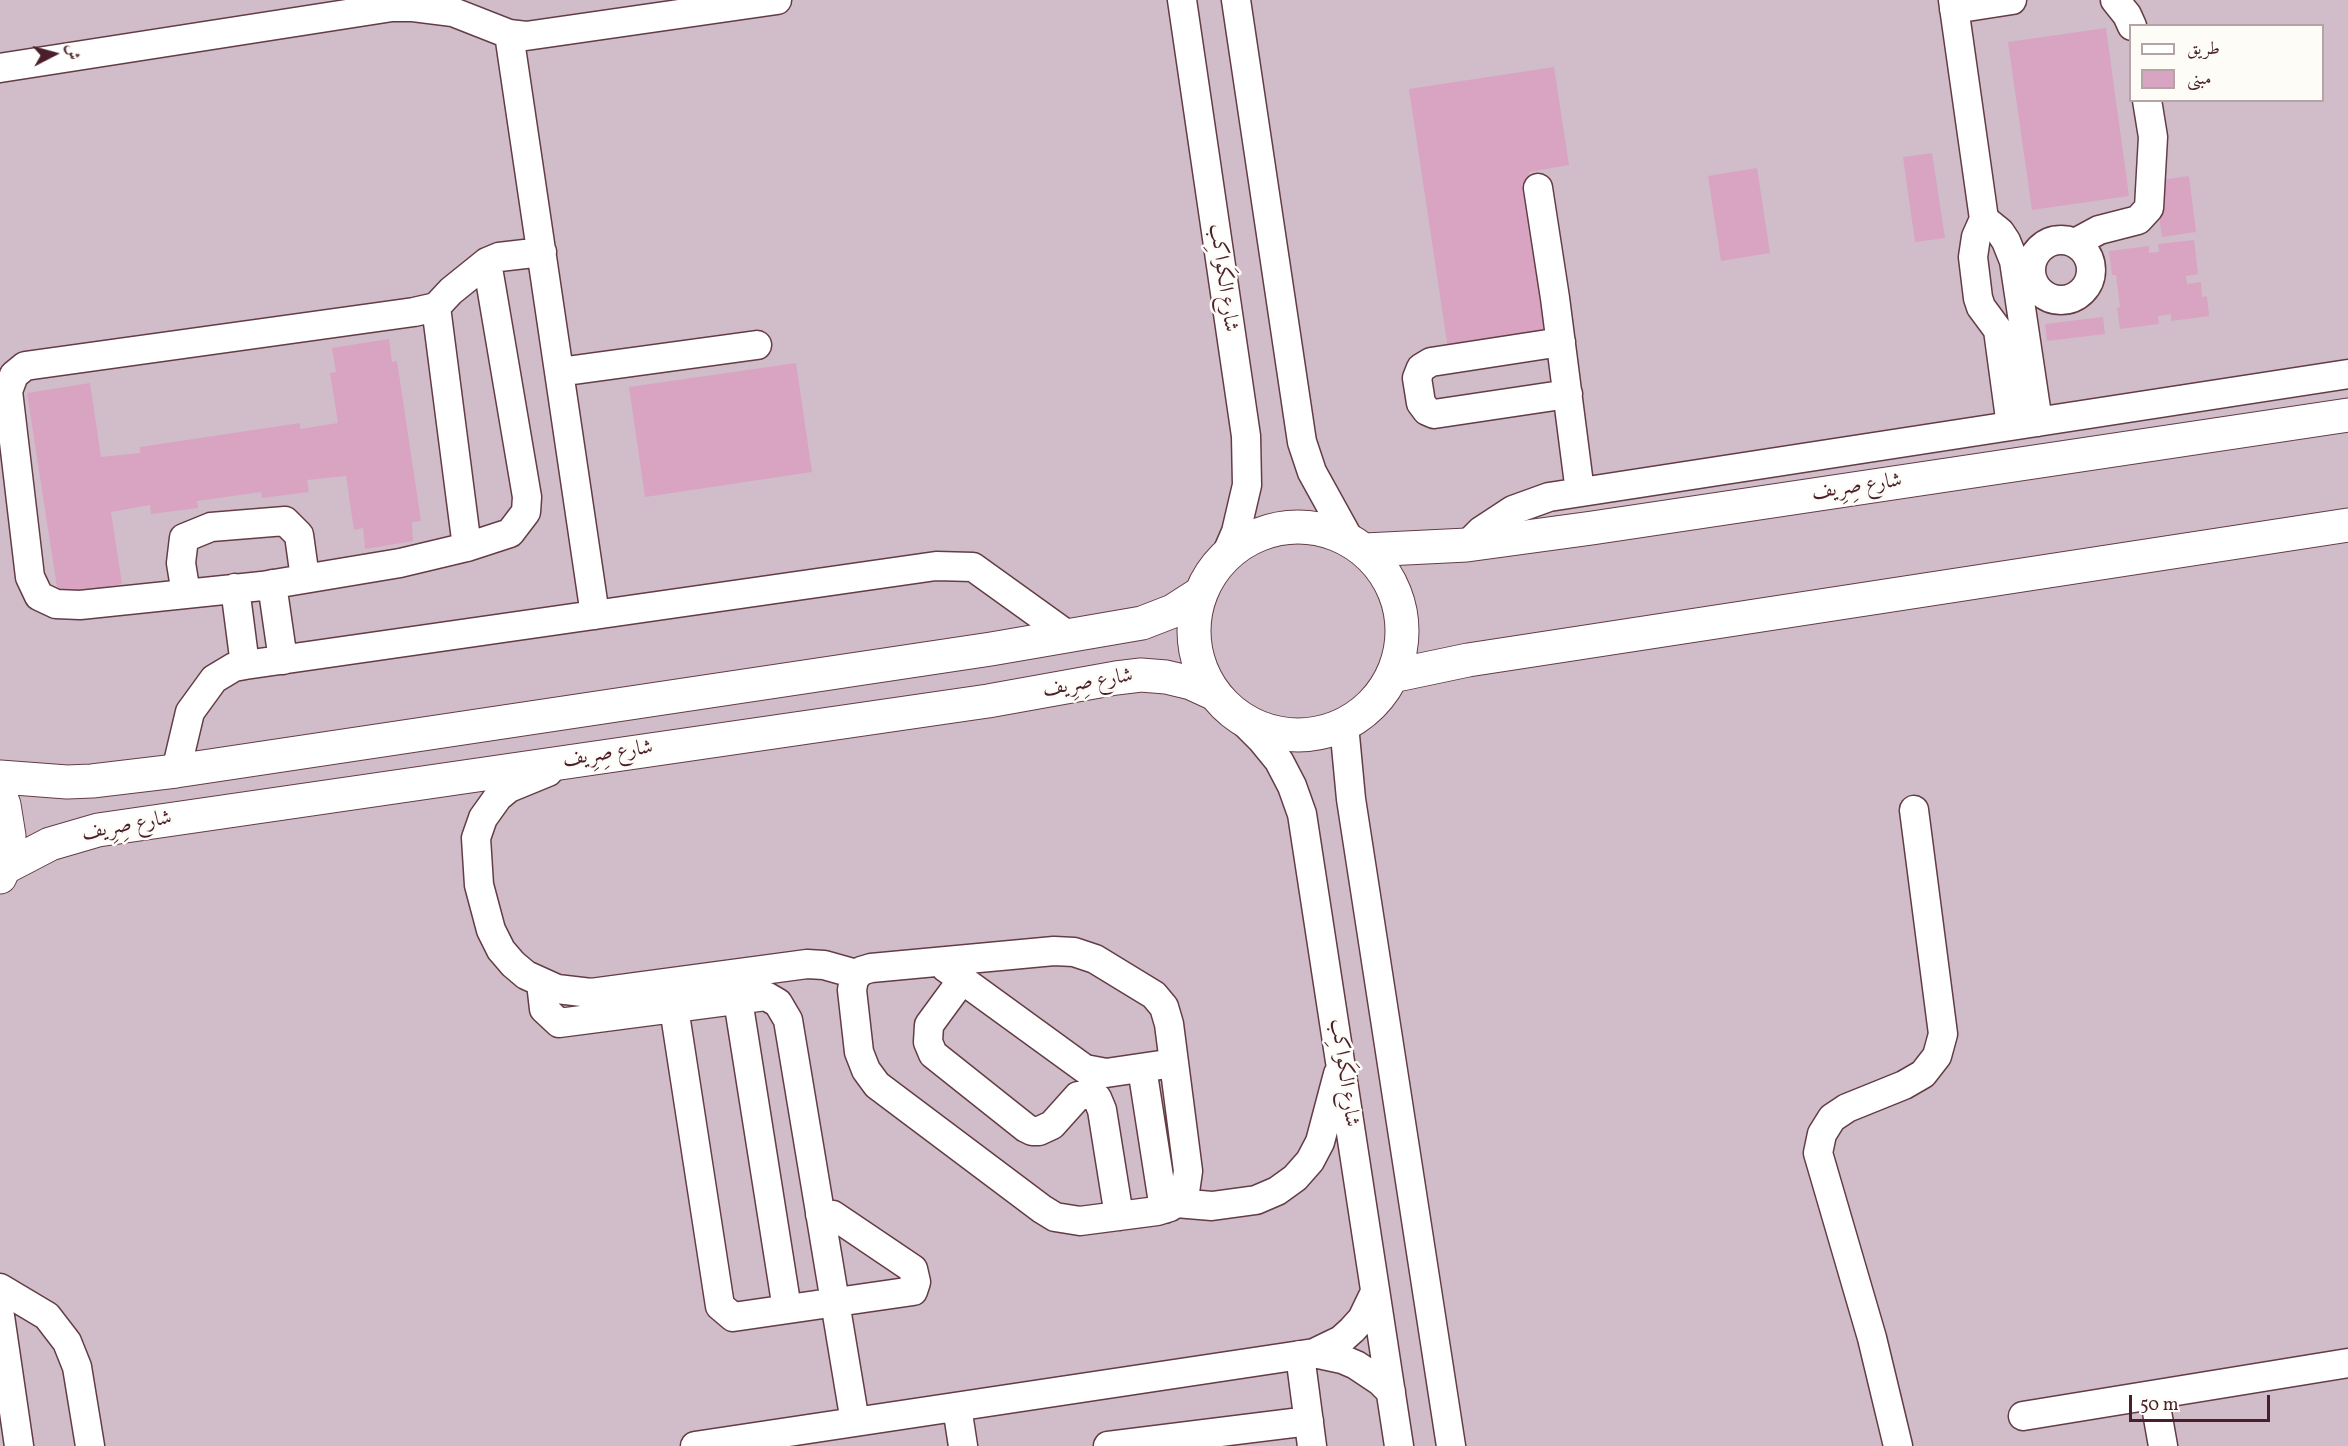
<!DOCTYPE html>
<html>
<head>
<meta charset="utf-8">
<style>
  body { margin:0 }
  #map { position:relative; width:2348px; height:1446px; overflow:hidden; background:#f2e5cb; font-family:Vollkorn,Amiri,serif }
  canvas { display:block }
  .legend { position:absolute; left:2129px; top:24px; width:195px; height:78px; box-sizing:border-box; background:#fdfcf7; border:2px solid #b5a4a5; margin:0; padding:8px 10px; list-style:none; font-size:18px; color:#4a1f2b }
  .legend li { display:flex; align-items:center; gap:12px; height:30px }
  .legend b { width:30px; border:2px solid #b5a4a5 }
  .north { position:absolute; left:24px; top:24px; width:60px; height:60px; -webkit-text-stroke:4px #fdfcf7; paint-order:stroke; rotate:84deg; font-size:16px; font-weight:700; line-height:24px; text-align:center; color:#4a1f2b }
  .north::after { content:''; display:block; margin:auto; width:21px; height:27px; background:#4a1f2b; clip-path:polygon(50% 0,100% 100%,50% 72%,0 100%) }
  .scale { position:absolute; left:2129px; top:1395px; width:141px; height:27px; box-sizing:border-box; border:3px solid #4a1f2b; border-top:0; padding-left:8px; font-size:18px; line-height:21px; white-space:nowrap; color:#4a1f2b; -webkit-text-stroke:4px #fdfcf7; paint-order:stroke }
</style>
</head>
<body>
<div id="map">
<canvas width="2348" height="1446"></canvas>
<ul class="legend">
<li><b style="height:8px;background:#fff"></b>طريق</li>
<li><b style="height:16px;background:#d8a4c1"></b>مبنى</li>
</ul>
<div class="north">ش</div>
<div class="scale">50 m</div>
</div>
<script>
const c = document.querySelector('canvas').getContext('2d');
c.lineJoin = 'round';
function fillPath(path, color) { c.fillStyle = color; c.fill(path, 'evenodd'); }
const toPath = rows => new Path2D(rows.map(r => 'M' + r).join(''));
function strokePath(path, color, width, dash) { c.strokeStyle = color; c.lineWidth = width; c.lineCap = dash ? 'butt' : 'round'; c.setLineDash(dash || []); c.stroke(path); }
function write(font, color, halo, rows, align = 'center') {
  c.font = font + ' Vollkorn,Amiri,serif'; c.lineWidth = 5; c.setLineDash([]); c.textBaseline = 'middle'; c.strokeStyle = halo; c.fillStyle = color; for (const [text, x, y, turn = 0] of rows) {
    c.save(); c.translate(x, y); c.rotate((+turn || 0) * Math.PI / 180); c.textAlign = isNaN(turn) ? turn : align; if (halo) c.strokeText(text, 0, 0); c.fillText(text, 0, 0); c.restore();
  }
}
fillPath(toPath([
  [0,0,2348,0,2348,1446,0,1446],
  [2130,26,2322,26,2322,100,2130,100]
]), '#d1bdca');
fillPath(toPath([
  [2106,28,2129,196,2032,210,2008,42],
  [1554,67,1569,165,1529,172,1553,334,1448,349,1409,89],
  [1932,153,1945,238,1915,242,1903,157],
  [1757,168,1770,253,1721,261,1708,176],
  [2189,176,2196,232,2162,237,2154,181],
  [2194,240,2198,274,2186,276,2187,284,2201,282,2202,297,2207,296,2209,316,2171,321,2171,314,2158,316,2159,324,2120,329,2117,308,2120,307,2116,275,2112,275,2109,251,2149,246,2149,253,2159,252,2158,244],
  [2103,317,2105,334,2047,341,2045,324],
  [389,339,392,362,397,361,421,521,412,522,413,541,365,549,363,528,354,530,346,476,307,480,309,492,262,498,261,492,197,501,198,508,151,514,150,505,111,512,122,584,58,594,27,393,90,383,101,457,140,453,140,447,300,423,300,429,338,423,330,373,336,372,332,348],
  [796,363,812,472,645,497,629,387]
]), '#d8a4c1');
const minor = toPath([
  [1182,0,1246,436,1247,485,1236,532,1226,555],
  [1236,0,1302,442,1312,472,1349,539],
  [1953,0,1984,219,1976,237,1973,257,1978,298,1981,307,1998,330,2011,426],
  [2115,0,2127,15,2132,26],
  [1954,9,2012,0],
  [509,34,595,615],
  [0,68,392,7,413,7,453,12,509,34,526,36,777,0],
  [1538,188,1555,298,1580,492],
  [1984,219,2000,232,2006,241,2014,261,2038,422],
  '2031 270a30 30 0 1 1 60 0a30 30 0 1 1-60 0Z',
  [2075,243,2099,230,2138,220,2149,208,2153,137,2147,100],
  [487,262,527,497,526,512,510,533,467,547,400,563,262,586,80,605,56,604,39,596,30,577,8,391,14,375,25,366,414,312,436,307,451,291,487,262,499,257,542,252],
  [436,307,467,547],
  [1561,342,1431,362,1421,368,1417,378,1421,403,1427,411,1434,414,1568,394],
  [559,372,757,345],
  [1467,545,1481,531,1513,510,1549,497,2348,374],
  [272,584,283,660],
  [235,588,245,665],
  [186,594,181,563,184,538,211,527,285,521,299,535,305,578],
  [1241,719,1261,739,1279,761,1292,786,1302,814,1399,1446],
  [1344,725,1351,799,1451,1446],
  [176,771,190,712,214,679,234,667,245,665,936,566,973,567,1069,636],
  [548,772,509,788,498,797,483,818,476,838,479,885,491,930,501,950,513,964,526,975,557,989,591,993,807,964,824,965,856,974],
  [1054,951,1074,952,1095,959,1154,995,1164,1007,1169,1024,1188,1171,1185,1192,1181,1198,1170,1207,1157,1211,1080,1221,1055,1217,1042,1209,877,1085,866,1070,859,1052,852,990,854,979,861,971,871,968,1054,951],
  [946,968,1085,1069,1106,1073,1174,1063],
  [962,980,929,1025,928,1042,933,1054,1026,1128,1032,1131,1039,1131,1052,1125,1078,1096,1091,1094,1097,1098,1102,1110,1119,1216],
  [541,983,544,1009,559,1023,766,996,778,1003,788,1020,855,1422],
  [738,1000,787,1309],
  [674,1008,720,1306,733,1317,913,1291,916,1282,913,1269,833,1215,820,1214],
  [1142,1068,1164,1209],
  [1176,1203,1212,1206,1256,1200,1277,1191,1295,1178,1310,1161,1320,1142,1338,1074],
  [0,1288,47,1316,67,1342,77,1367,90,1446],
  [0,1316,19,1446],
  [1314,1353,1342,1359,1356,1365,1380,1381,1391,1392],
  [1300,1355,1312,1446],
  [2154,1395,2163,1446],
  [957,1407,963,1446],
  [2023,1416,2348,1363],
  [695,1446,1314,1353,1341,1340,1352,1330,1362,1319,1375,1292],
  [1108,1446,1309,1421],
  [1898,1446,1872,1338,1818,1153,1822,1134,1832,1118,1847,1108,1904,1085,1923,1074,1937,1056,1943,1034,1914,810]
]);
const major = toPath([
  '1194 631a104 104 0 1 1 208 0a104 104 0 1 1-208 0Z',
  [1365,550,1467,545,1592,528,2348,415],
  [1392,676,1468,660,2348,525],
  [0,777,67,782,92,781,176,771,991,649,1142,623,1173,611,1201,593],
  [0,795,4,805,9,836,4,868,0,877],
  [4,868,50,844,98,830,988,701,1116,678,1141,675,1166,677,1191,683,1215,694]
]);
strokePath(minor, '#633d43', 31);
strokePath(major, '#633d43', 35);
strokePath(minor, '#fff', 28);
strokePath(major, '#fff', 33);
write('21px', '#4a1f2b', '#fdfcf7', [
  ["شارع الكَواكِب",1222,278,82],
  ["شارع صِرِيف",1857,488,-8],
  ["شارع صِرِيف",1088,684,-9],
  ["شارع صِرِيف",608,755,-8],
  ["شارع صِرِيف",127,827,-10],
  ["شارع الكَواكِب",1343,1073,82]
]);
</script>
</body>
</html>
